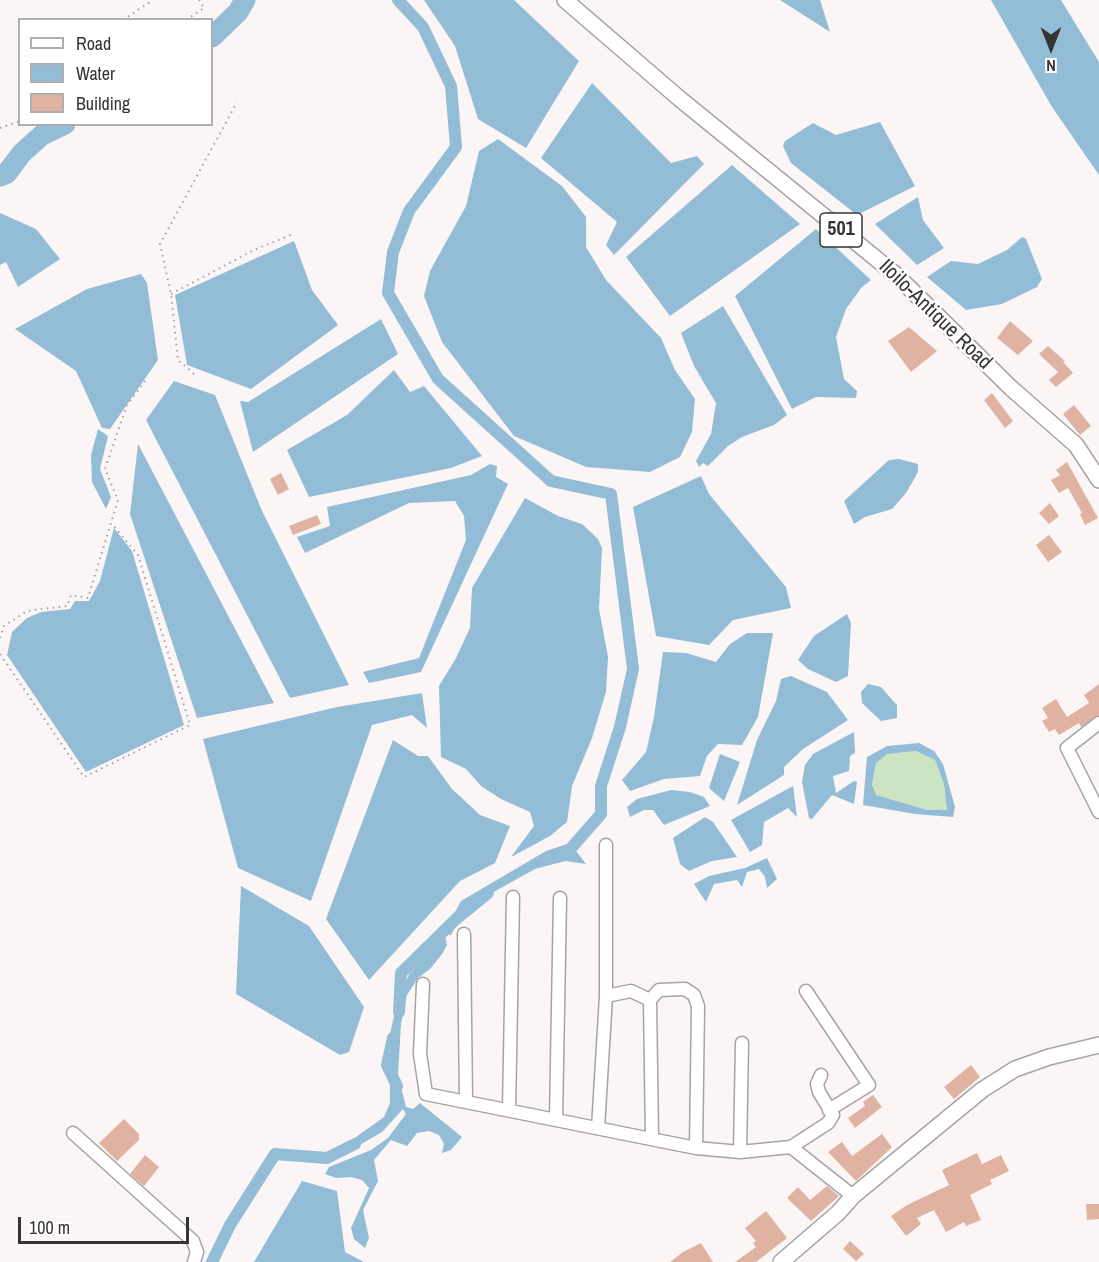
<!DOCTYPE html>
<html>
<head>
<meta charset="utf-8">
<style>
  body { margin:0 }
  #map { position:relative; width:1099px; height:1262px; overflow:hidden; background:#fbf6f5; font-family:"Archivo Narrow",sans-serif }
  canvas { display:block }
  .legend { position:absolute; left:18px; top:18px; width:195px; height:108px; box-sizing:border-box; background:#fff; border:2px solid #afaead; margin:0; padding:8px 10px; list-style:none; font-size:18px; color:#363433 }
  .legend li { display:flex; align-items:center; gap:12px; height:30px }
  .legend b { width:30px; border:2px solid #afaead }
  .north { position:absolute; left:1021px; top:18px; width:60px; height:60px; -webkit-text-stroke:4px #fff; paint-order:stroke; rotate:180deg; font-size:16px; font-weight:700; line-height:24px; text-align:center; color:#363433 }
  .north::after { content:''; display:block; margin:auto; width:21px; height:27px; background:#363433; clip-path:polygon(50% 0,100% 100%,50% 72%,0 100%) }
  .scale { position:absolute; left:18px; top:1217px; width:171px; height:27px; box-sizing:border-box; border:3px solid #363433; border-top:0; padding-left:8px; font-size:18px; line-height:21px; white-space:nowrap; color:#363433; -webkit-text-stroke:4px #fff; paint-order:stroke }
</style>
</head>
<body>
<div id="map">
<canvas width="1099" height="1262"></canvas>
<ul class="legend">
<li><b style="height:8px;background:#fff"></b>Road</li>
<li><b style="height:16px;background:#93bcd6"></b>Water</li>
<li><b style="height:16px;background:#e0b2a2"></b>Building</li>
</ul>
<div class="north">N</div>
<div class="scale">100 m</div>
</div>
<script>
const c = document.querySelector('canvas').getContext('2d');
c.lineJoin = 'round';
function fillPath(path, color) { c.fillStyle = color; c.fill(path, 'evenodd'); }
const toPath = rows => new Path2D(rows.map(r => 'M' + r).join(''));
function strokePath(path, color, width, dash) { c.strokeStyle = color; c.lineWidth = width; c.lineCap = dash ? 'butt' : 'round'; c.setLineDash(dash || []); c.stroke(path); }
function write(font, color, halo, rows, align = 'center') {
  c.font = font + ' "Archivo Narrow",sans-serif'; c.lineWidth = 5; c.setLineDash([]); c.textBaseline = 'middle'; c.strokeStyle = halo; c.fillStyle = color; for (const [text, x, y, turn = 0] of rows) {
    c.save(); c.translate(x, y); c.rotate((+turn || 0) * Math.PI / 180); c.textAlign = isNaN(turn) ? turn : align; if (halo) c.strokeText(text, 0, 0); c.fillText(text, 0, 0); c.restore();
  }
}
fillPath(toPath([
  [916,751,935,760,944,784,947,810,929,810,876,795,872,786,876,763,887,754]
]), '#cbe4c1');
fillPath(toPath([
  [424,0,514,0,579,61,526,148,478,119,455,46],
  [780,0,820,0,830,32],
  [991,0,1061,0,1099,62,1099,175,1052,107],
  [592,83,671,163,697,156,704,164,614,255,606,245,617,222,541,158],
  [880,122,915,186,857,215,791,163,783,146,785,141,813,123,836,135],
  [498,139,562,186,586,217,586,247,606,280,661,338,675,370,695,399,692,432,680,457,650,472,586,467,514,436,442,342,424,296,430,271,466,206,479,151],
  [732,165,800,224,670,316,626,257],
  [918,197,923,220,944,248,917,265,875,224],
  [0,213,36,229,60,259,18,287,6,262,0,265],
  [816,229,871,280,861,288,846,309,836,337,844,379,857,391,856,398,816,397,792,409,735,296],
  [1022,237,1026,239,1042,279,1037,287,1002,304,966,310,927,277,951,261,978,264,1007,250],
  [294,241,312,290,338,325,251,389,187,365,175,295],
  [141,274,147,283,158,360,110,429,102,428,76,371,15,329,87,289],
  [723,306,787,415,774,425,742,437,728,446,708,466,703,463,699,467,696,461,711,434,716,403,694,366,681,333],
  [381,319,398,354,253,452,240,401,248,402],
  [394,370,410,392,424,386,482,456,451,468,309,497,287,450,347,415],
  [174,381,215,395,262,511,349,685,290,698,146,420],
  [98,429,108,436,100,469,111,497,106,509,92,482,91,455],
  [138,444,274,703,197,718,130,514],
  [899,459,918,464,918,472,906,493,892,509,865,517,854,524,844,501,889,460],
  [490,464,497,466,496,477,508,484,421,672,369,683,363,672,419,658,466,540,464,516,455,501,409,503,305,553,297,537,330,526,327,507,471,475],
  [701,476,709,494,786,587,791,608,733,620,709,645,656,636,633,507],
  [525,498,558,516,582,524,598,539,602,548,599,609,608,657,606,692,592,738,572,786,567,822,550,836,511,857,534,826,530,812,501,799,481,786,466,769,441,757,439,686,456,658,470,628,472,588],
  [114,528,132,551,184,725,86,772,7,655,12,632,27,618,41,612,70,609,75,601,89,601,100,581],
  [847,614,851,623,848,676,836,682,808,669,798,660,814,636],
  [747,633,773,633,758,717,742,745,718,744,707,756,700,776,664,779,630,791,622,780,646,752,654,717,663,652,686,653,716,662,730,644],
  [791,676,827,692,848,720,803,749,784,767,784,775,737,805,757,740,776,701,781,679],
  [868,684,881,687,886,693,897,705,897,718,881,721,862,703,861,692],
  [422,693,427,728,412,715,372,725,311,901,238,868,203,739,337,707],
  [854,732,855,753,850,756,849,771,833,776,836,793,854,781,857,782,854,804,832,795,812,819,809,818,802,782,805,765,813,754],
  [393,740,418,756,428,756,452,789,480,815,510,826,495,863,460,881,369,980,326,919],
  [919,743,934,751,943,764,955,807,953,817,915,814,863,805,867,757,887,746],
  [916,751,935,760,944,784,947,810,928,810,876,795,872,785,876,763,887,754],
  [720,754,740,762,724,801,709,788],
  [793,786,797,817,788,808,764,822,762,845,750,852,731,820],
  [671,790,690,792,704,797,710,806,664,825,653,810,644,810,630,817,627,807,637,799],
  [705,817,713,822,737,857,712,861,689,871,680,864,673,838],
  [570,843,586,864,565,861,535,869,465,908,451,935,443,934,461,901,546,851],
  [767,858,777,879,767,888,765,877,759,869,747,872,742,887,737,880,714,884,706,902,694,884,709,876,745,868],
  [241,886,309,926,364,1007,349,1052,340,1055,236,994],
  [445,936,447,945,442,954,430,969,418,978,407,995,401,1024,398,1075,406,1107,413,1109,420,1103,462,1137,451,1150,442,1153,444,1144,439,1135,429,1131,417,1133,407,1146,391,1140,374,1160,378,1181,363,1210,369,1238,365,1248,354,1239,351,1228,369,1188,362,1180,351,1177,336,1178,325,1174,329,1167,371,1150,388,1138,406,1114,403,1109,382,1132,346,1153,342,1152,342,1147,384,1117,390,1103,390,1034,396,1007,409,974],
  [302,1181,337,1191,345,1252,364,1262,254,1262]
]), '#93bcd6');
strokePath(toPath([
  [398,0,423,27,451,86,456,147,409,211,393,252,388,293,438,379,551,481,611,494,633,669,620,727,601,786,601,814,566,854,561,856],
  [399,1012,401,973,456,919,488,893],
  [393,1038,387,1065,397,1086],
  [212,1262,230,1225,275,1154,327,1158,355,1144]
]), '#93bcd6', 12);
strokePath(toPath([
  [212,37,238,12,245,0],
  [0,176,7,173,22,153,42,135,65,124]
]), '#93bcd6', 21);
fillPath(toPath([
  [1010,321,1033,341,1018,355,997,338],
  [909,327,937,351,911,372,888,341],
  [1048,346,1065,361,1063,362,1073,373,1056,387,1049,380,1058,372,1039,354],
  [992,393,1013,421,1005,428,984,400],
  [1074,405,1091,426,1080,435,1063,414],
  [1067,462,1098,518,1085,525,1080,514,1082,513,1068,488,1059,493,1051,480,1060,475,1056,470],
  [281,473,289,489,278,495,270,479],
  [1050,503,1059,516,1049,524,1039,513],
  [317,515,321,524,293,535,289,526],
  [1049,535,1062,552,1048,562,1036,545],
  [1099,684,1099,715,1081,727,1079,723,1059,735,1055,729,1049,732,1042,721,1048,718,1042,708,1056,699,1067,717,1089,703,1084,695],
  [971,1065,980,1077,954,1099,944,1087],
  [873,1095,882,1107,855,1128,848,1118,865,1106,863,1102],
  [124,1119,139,1134,139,1140,117,1161,99,1143],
  [882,1134,892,1147,856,1181,828,1152,842,1142,852,1156],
  [977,1153,982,1164,1001,1155,1009,1171,990,1180,992,1184,970,1195,981,1220,966,1226,964,1222,946,1232,934,1210,917,1218,921,1224,906,1236,891,1216,907,1205,949,1185,942,1170],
  [145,1155,159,1167,144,1186,130,1174],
  [827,1186,839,1196,811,1221,787,1198,798,1187,810,1200],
  [1086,1204,1099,1204,1099,1219,1087,1220],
  [766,1211,787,1238,756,1262,735,1262,756,1247,753,1243,756,1241,745,1228],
  [850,1241,864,1254,856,1261,843,1249],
  [701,1243,713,1262,670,1262,683,1252]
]), '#e0b2a2');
const minor = toPath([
  [1099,723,1067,748,1099,812],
  [464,934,466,1102],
  [423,984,420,1054,426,1094,696,1148,740,1152,791,1147],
  [806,991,869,1085,829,1110],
  [606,996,631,991,650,1000],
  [821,1075,817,1084,819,1092,833,1115,828,1123,791,1147,853,1196],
  [509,1110,513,897],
  [556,1119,560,898],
  [598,1128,606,996,606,845],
  [73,1133,193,1241,197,1252,194,1262],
  [652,1138,650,1000,659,990,685,989,694,995,698,1006,696,1148],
  [740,1152,742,1043]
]);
const major = toPath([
  [565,0,680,99,895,274,1011,388,1076,445,1099,480],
  [781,1262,838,1213,853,1196,982,1090,1015,1069,1049,1057,1099,1045]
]);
strokePath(minor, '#a8a3a2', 15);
strokePath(major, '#a8a3a2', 18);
strokePath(toPath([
  [123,20,153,0],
  [186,20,204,8,199,0],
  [0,128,20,121],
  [171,294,254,250,293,234],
  [194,374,178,360,171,294,160,244,237,102],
  [0,638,4,626,27,611,67,606,71,595,88,598,118,500,105,469,127,405,148,377],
  [0,654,84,777,190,725,138,555,112,524]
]), '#a6a3a2', 2, [1.5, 4.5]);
strokePath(minor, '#fff', 12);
strokePath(major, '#fff', 15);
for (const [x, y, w] of [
  [841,230,42]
]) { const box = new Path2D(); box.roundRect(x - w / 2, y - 17, w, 34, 4.5); c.fillStyle = '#fff'; c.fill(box); strokePath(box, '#363433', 1.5); }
write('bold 20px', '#363433', null, [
  ["501",841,230]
]);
write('21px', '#363433', '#fff', [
  ["Iloilo-Antique Road",935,315,44]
]);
</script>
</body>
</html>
